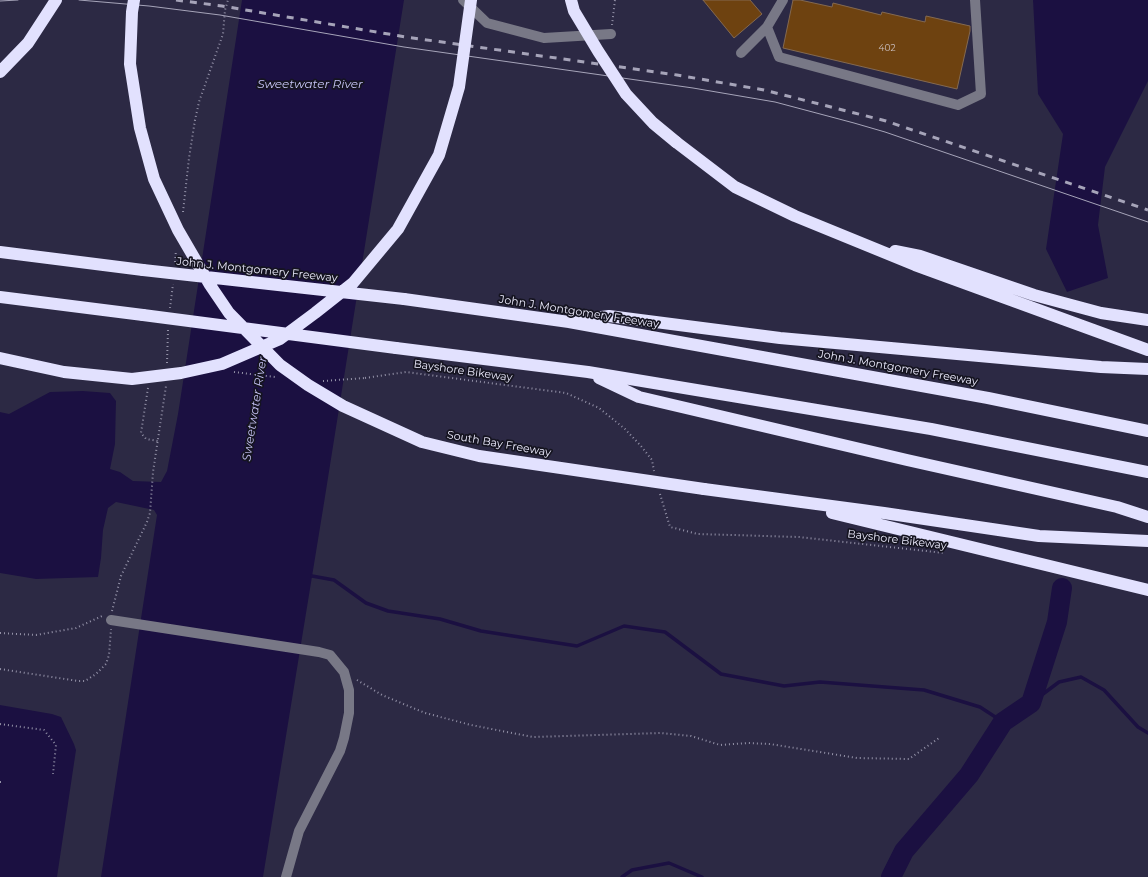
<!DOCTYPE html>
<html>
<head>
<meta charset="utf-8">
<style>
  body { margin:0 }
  canvas { display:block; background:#2c2944 }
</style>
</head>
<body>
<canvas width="1148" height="877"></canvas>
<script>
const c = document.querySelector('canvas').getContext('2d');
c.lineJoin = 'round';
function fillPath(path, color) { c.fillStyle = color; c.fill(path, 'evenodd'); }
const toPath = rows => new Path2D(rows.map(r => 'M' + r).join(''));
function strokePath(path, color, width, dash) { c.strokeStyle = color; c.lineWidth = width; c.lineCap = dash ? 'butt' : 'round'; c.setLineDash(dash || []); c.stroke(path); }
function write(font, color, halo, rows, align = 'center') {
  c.font = font + ' Montserrat,sans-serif'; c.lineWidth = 3.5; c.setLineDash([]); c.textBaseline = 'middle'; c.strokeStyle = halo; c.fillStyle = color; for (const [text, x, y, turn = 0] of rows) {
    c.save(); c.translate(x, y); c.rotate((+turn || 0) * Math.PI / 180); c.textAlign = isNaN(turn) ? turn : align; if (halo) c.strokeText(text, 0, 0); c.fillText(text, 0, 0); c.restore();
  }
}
fillPath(toPath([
  [242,0,404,0,324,503,263,877,101,877,157,515,154,510,116,502,108,508,103,530,101,558,98,577,36,579,0,573,0,412,9,414,50,392,83,391,110,393,116,401,115,444,110,469,120,472,133,481,161,482,167,471,178,414],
  [1033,0,1148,0,1148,81,1105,167,1098,225,1108,278,1067,292,1046,249,1063,134,1038,94],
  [0,705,52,714,61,717,74,744,76,750,57,877,0,877]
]), '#1b1041');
strokePath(toPath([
  [312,576,334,580,366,603,388,611,440,619,481,631,577,646,624,626,665,632,721,674,784,686,820,682,924,690,980,707,1003,722],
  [1031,703,1059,682,1081,677,1104,690,1138,727,1148,733],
  [622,877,632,870,669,863,702,877]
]), '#1b1041', 3.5);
strokePath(toPath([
  [891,877,904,851,969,775,1003,722,1031,703,1057,622,1062,588]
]), '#1b1041', 20);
const building = toPath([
  [703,0,750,0,762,14,734,38,703,0],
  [793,0,800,0,832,7,833,3,881,15,882,12,925,22,926,16,970,26,970,31,957,89,783,48,793,0]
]);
fillPath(building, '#6e4210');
strokePath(building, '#836951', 1);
strokePath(toPath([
  [612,25,615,0],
  [183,212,189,158,195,120,199,102,223,34,225,10,228,0],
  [175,262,176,250],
  [170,308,173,284],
  [167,363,168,330],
  [365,378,406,372,566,393,599,408,625,429,641,446,652,460,654,471],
  [148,388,141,433,146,439,158,441],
  [660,494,670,527,698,534,799,537,944,553],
  [112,611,121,576,147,522,150,513,153,472,166,386],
  [0,633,36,635,76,628,102,616],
  [0,669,78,681,85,681,96,674,106,664,109,655,111,629],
  [357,680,382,695,425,713,471,725,533,737,661,733,691,736,720,745,748,743,770,744,857,758,909,759,939,738],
  [0,724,44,730,56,745,53,774],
  [0,782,3,782]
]), '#9492a8', 2, [1, 3]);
strokePath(toPath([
  [463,0,487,23,544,38,611,34],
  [783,0,767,27,779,57,958,105,981,94,975,0],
  [741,53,767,27],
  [111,620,319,652,330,655,344,672,349,690,349,713,344,738,340,751,299,831,286,877]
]), '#787886', 10);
strokePath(toPath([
  [0,72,28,43,56,0],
  [676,142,735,187,795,216,915,265,1148,350],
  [895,251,920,256,1034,295,1101,313,1148,320],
  [0,252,143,270],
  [0,297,143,315],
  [404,299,569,322,988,398,1148,431],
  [580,320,609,316,780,338,1101,367,1148,369],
  [396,348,588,372,931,429,1148,472],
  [599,378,639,397,907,460,1117,507,1148,517],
  [704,489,884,513,1039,536,1148,541],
  [832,513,1148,590]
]), '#e2e1fe', 12);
strokePath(toPath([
  [79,0,149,6,220,15,404,47,693,88,775,102,854,123,885,132,1148,222],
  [0,1,18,0]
]), '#a6a4b9', 1);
strokePath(toPath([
  [176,0,222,6,406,37,677,75,764,90,886,121,1148,210]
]), '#a6a4b9', 3, [7, 7]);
strokePath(toPath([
  [234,372,275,377],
  [323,381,365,378]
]), '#9492a8', 2, [1, 3]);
strokePath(toPath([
  [134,0,132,12,130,64,140,128,154,179,178,230,210,285,229,313,280,365,308,385,343,406,422,442,479,456,704,489],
  [571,0,574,11,598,51,626,94,653,123,676,142],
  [143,270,404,299],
  [143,315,396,348],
  [0,358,64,372,132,379,181,373,222,364,280,339,315,313,353,283,398,229,439,155,459,87,471,0]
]), '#e2e1fe', 12);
write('9px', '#ccc0c1', null, [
  ["402",887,48]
]);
write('11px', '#ebeafc', '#151420', [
  ["John J. Montgomery Freeway",257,270,6],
  ["John J. Montgomery Freeway",579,312,9],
  ["John J. Montgomery Freeway",898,368,10],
  ["Bayshore Bikeway",463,371,8],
  ["South Bay Freeway",499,444,10],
  ["Bayshore Bikeway",897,540,7]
]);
write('italic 12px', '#c5c2f4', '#151420', [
  ["Sweetwater River",310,84],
  ["Sweetwater River",255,409,-81]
]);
</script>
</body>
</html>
